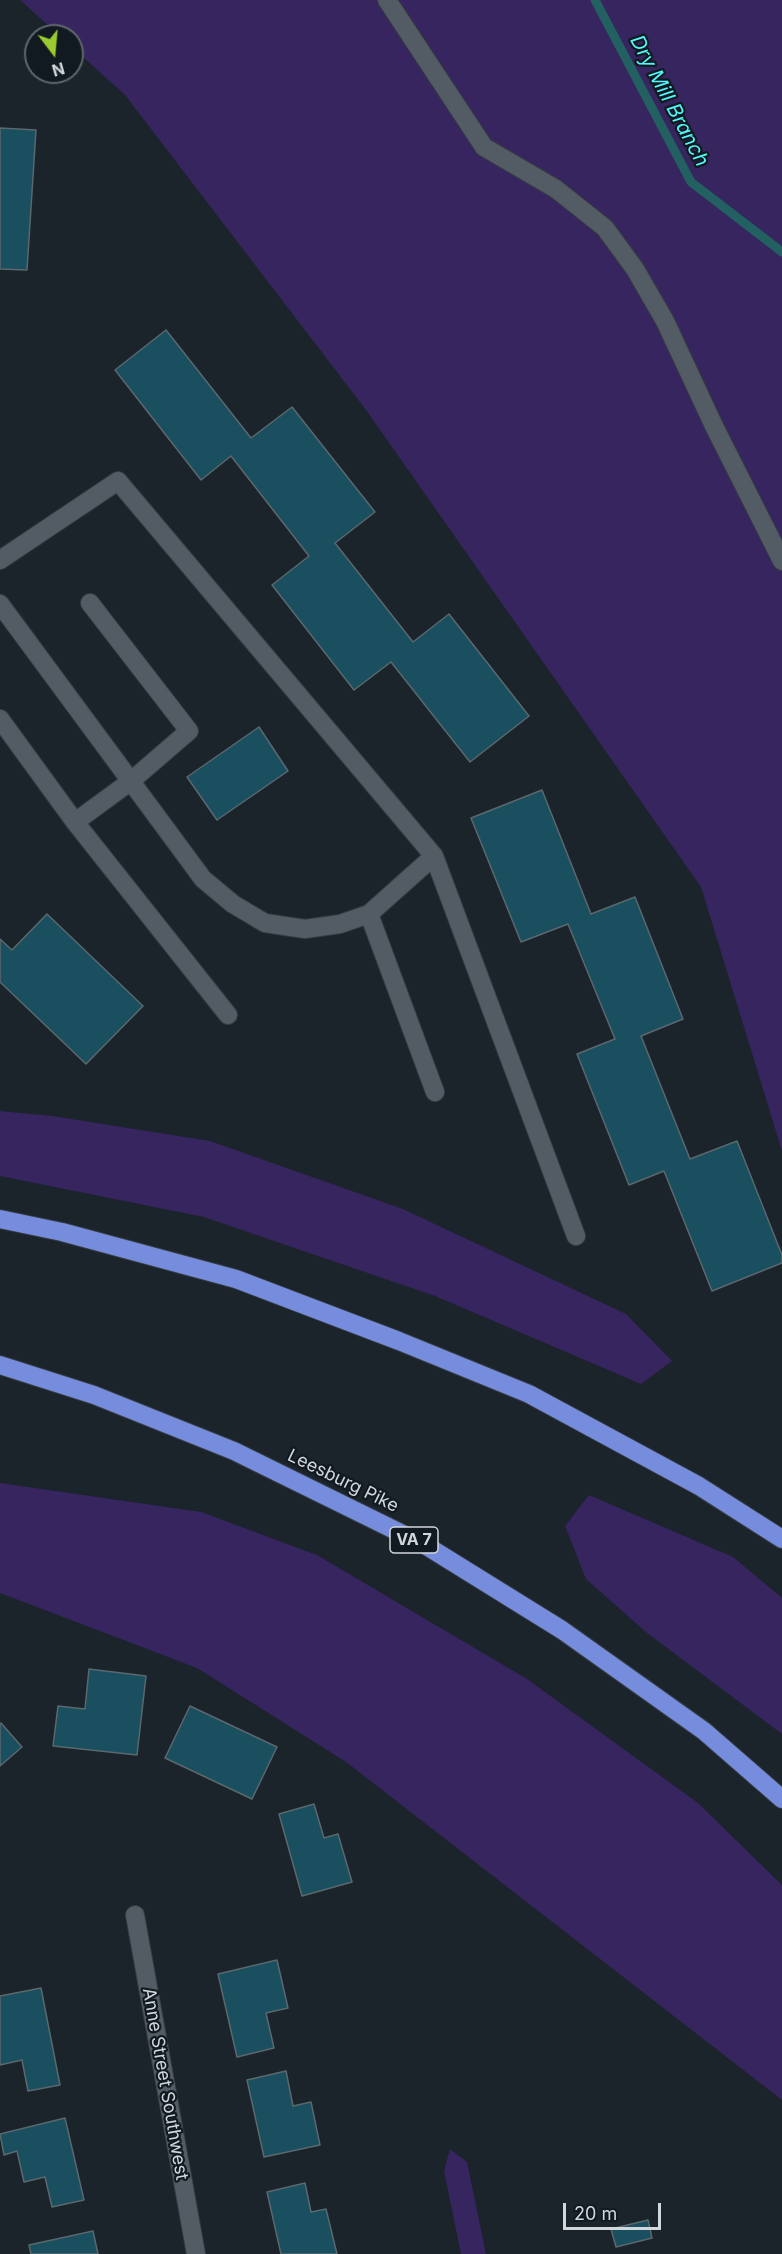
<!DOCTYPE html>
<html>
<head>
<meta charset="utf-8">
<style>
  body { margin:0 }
  #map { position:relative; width:782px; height:2254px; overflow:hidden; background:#1b232b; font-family:Inter,sans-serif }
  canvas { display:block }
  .north { position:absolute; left:24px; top:24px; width:60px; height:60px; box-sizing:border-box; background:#121a21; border:2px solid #5f666c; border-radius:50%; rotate:164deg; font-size:16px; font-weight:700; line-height:24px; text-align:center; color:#d2d7dc }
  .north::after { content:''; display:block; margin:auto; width:21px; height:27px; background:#9cca31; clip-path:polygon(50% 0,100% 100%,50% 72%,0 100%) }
  .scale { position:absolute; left:563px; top:2203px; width:98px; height:27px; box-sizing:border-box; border:3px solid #d2d7dc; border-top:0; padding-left:8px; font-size:18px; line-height:21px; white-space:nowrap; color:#d2d7dc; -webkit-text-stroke:4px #121a21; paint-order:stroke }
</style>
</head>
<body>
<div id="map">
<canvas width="782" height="2254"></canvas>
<div class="north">N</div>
<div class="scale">20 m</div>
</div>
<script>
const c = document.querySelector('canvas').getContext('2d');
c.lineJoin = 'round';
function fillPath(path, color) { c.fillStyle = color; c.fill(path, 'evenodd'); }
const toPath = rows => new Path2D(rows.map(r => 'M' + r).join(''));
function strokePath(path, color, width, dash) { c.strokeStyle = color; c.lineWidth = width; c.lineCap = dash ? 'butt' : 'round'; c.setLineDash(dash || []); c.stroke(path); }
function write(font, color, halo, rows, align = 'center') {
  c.font = font + ' Inter,sans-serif'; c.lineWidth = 4.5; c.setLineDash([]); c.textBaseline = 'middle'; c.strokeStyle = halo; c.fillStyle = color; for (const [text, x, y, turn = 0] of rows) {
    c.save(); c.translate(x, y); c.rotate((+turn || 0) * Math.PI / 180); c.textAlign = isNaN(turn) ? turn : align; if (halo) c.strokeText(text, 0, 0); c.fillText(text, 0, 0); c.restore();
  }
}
fillPath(toPath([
  [20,0,782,0,782,1151,701,887,366,410,125,95,72,47,72,36,60,36],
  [0,1111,52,1116,210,1141,403,1209,626,1314,672,1361,641,1384,435,1296,204,1217,0,1176],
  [0,1483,201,1512,317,1555,527,1679,698,1803,782,1885,782,2100,346,1762,197,1668,0,1593],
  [589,1495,733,1557,782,1598,782,1734,647,1633,586,1579,565,1526],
  [450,2149,467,2162,486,2254,461,2254,444,2171]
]), '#36255e');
strokePath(toPath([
  [595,0,691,182,782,252]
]), '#226061', 9);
const building = toPath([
  [0,128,36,130,27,270,0,269,0,128],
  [166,330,251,438,292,407,375,512,335,543,413,642,449,614,529,716,470,762,391,662,354,690,272,585,309,556,231,456,201,480,115,370,166,330],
  [259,727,288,771,217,820,187,777,259,727],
  [542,790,591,914,635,897,683,1019,641,1036,690,1159,737,1141,782,1255,782,1263,712,1291,664,1171,629,1185,577,1054,615,1039,568,924,521,942,471,818,542,790],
  [47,914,143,1006,86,1064,0,982,0,939,12,950,47,914],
  [89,1669,146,1676,137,1755,53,1746,58,1706,85,1709,89,1669],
  [190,1706,277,1747,252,1799,165,1758,190,1706],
  [1,1723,22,1747,0,1766,0,1724,1,1723],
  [314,1804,324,1838,338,1834,352,1882,302,1896,279,1814,314,1804],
  [277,1960,288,2008,266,2013,274,2048,237,2057,218,1974,277,1960],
  [41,1988,60,2085,28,2091,22,2060,0,2065,0,1996,41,1988],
  [286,2071,293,2106,311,2102,320,2145,264,2157,247,2080,286,2071],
  [65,2118,84,2200,52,2207,45,2177,24,2182,17,2151,4,2155,0,2134,65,2118],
  [305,2183,311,2212,326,2209,337,2254,281,2254,267,2192,305,2183],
  [648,2220,652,2238,616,2247,611,2229,648,2220],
  [93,2231,98,2254,31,2254,29,2245,93,2231]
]);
fillPath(building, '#194f5f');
strokePath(building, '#5b686d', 1.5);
const minor = toPath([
  [387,0,484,147,556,189,605,228,635,269,665,321,714,426,782,561],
  [0,560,118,481,434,856,369,914,340,924,305,929,265,923,233,904,203,879,0,604],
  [90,603,189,731,131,781,75,822,228,1015],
  [0,719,75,822],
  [434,856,576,1236],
  [369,914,435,1092],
  [135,1915,196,2254]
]);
const highway = toPath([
  [0,1219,62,1232,236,1279,399,1341,529,1394,699,1486,782,1539],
  [0,1365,94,1395,234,1451,425,1545,562,1630,704,1731,782,1799]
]);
strokePath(minor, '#373d43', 20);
strokePath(highway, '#373d43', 20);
strokePath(minor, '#535c65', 18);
strokePath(highway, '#768dde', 18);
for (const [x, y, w] of [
  [414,1540,48]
]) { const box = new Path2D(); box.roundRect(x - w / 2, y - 13, w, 26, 4.5); c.fillStyle = '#121a21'; c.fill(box); strokePath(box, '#d2d7dc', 1.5); }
write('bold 16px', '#d2d7dc', null, [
  ["VA 7",414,1540]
]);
write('18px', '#d2d7dc', '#121a21', [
  ["Leesburg Pike",343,1481,26],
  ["Anne Street Southwest",165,2084,80]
]);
write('italic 20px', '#52f7fc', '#121a21', [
  ["Dry Mill Branch",669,101,62]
]);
</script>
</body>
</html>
